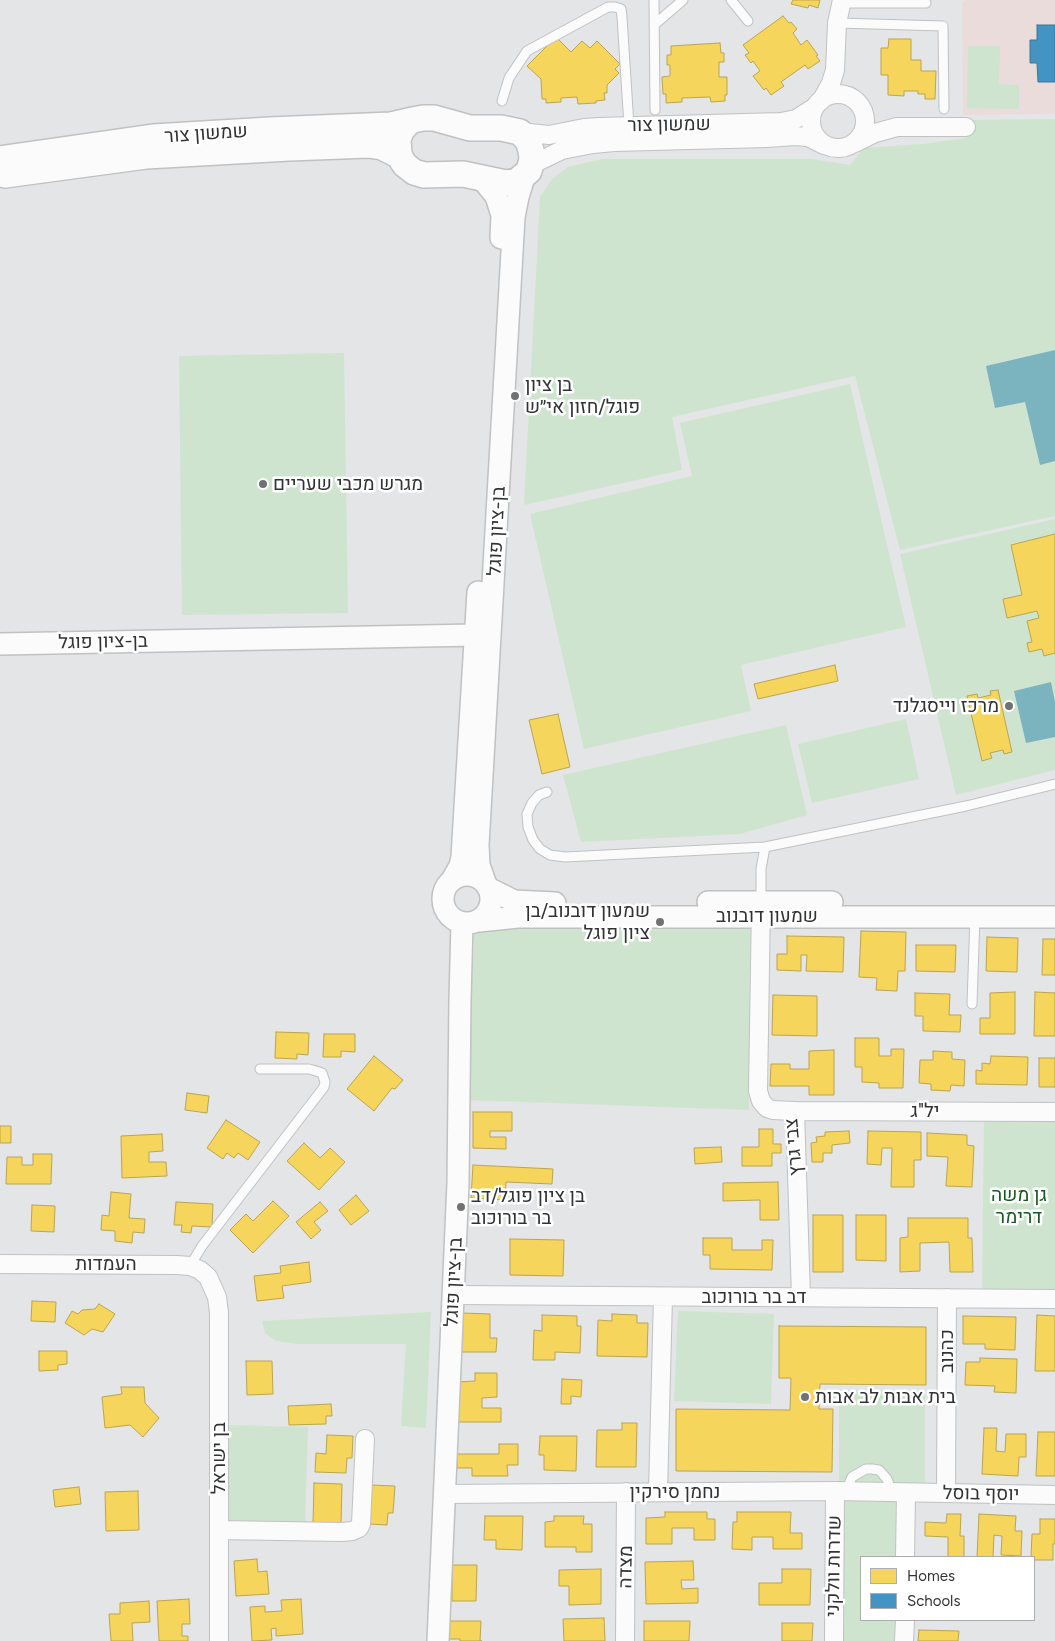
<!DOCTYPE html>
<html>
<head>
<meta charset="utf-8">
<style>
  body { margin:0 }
  #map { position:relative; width:1055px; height:1641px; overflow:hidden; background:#e4e5e6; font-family:Figtree,sans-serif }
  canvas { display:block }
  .legend { position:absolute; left:860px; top:1556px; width:175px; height:65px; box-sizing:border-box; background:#fff; border:1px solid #adadad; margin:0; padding:6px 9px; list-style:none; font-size:15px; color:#313233 }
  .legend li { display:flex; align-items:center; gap:10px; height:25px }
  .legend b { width:25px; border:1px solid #adadad }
</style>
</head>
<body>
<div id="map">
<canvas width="1055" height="1641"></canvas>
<ul class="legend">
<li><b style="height:14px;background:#f6d55c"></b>Homes</li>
<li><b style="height:14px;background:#4393c3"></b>Schools</li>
</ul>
</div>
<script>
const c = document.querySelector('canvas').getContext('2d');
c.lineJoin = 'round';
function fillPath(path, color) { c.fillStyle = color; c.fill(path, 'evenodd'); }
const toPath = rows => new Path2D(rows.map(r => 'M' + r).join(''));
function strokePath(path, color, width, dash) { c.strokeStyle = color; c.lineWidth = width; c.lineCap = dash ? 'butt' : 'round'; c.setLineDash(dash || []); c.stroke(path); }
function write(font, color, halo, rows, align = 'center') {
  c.font = font + ' Figtree,Heebo,sans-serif'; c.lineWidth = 5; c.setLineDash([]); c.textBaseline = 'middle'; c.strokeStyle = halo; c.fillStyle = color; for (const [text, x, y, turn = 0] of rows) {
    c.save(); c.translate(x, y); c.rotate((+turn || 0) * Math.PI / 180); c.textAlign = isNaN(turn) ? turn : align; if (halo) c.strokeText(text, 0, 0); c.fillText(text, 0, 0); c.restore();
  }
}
fillPath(toPath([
  [966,0,1055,0,1055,114,963,115,962,3]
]), '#eadcda');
fillPath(toPath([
  [968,46,1000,46,999,84,1019,85,1019,109,967,108],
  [1055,119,1055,516,900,550,855,376,672,417,682,470,524,505,540,197,552,179,568,167,602,159,812,159,850,165,864,148,923,144,966,138,965,120],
  [344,353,348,613,182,615,179,356],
  [850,384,906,627,741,665,751,711,584,749,530,514,692,476,680,423],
  [1055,519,1055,770,956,795,900,554],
  [906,719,919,779,812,803,798,744],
  [786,725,807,815,740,834,581,842,563,775],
  [484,921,750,922,749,1110,466,1100,474,944,471,929],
  [984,1117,1055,1117,1055,1294,982,1294],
  [678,1311,774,1314,771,1404,674,1401],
  [431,1312,426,1428,401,1426,406,1344,297,1344,276,1341,265,1333,262,1321],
  [839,1390,925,1390,925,1485,839,1484],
  [228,1425,308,1427,305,1524,227,1521],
  [844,1501,896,1502,895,1557,861,1557,861,1620,895,1620,894,1641,843,1641]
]), '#cfe4cf');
fillPath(toPath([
  [1055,350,1055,461,1040,465,1025,402,995,408,986,366],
  [1051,682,1055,702,1055,737,1026,743,1014,691]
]), '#7bb3bf');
const homes = toPath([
  [793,0,820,0,818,8,809,5,808,8,791,4,793,0],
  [783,16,789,23,791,22,797,29,793,33,801,45,807,40,818,55,816,56,820,61,808,69,805,65,781,82,784,86,771,95,766,88,764,90,753,76,760,71,753,61,751,63,745,55,749,53,743,45,783,16],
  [556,37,571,52,582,41,590,48,597,41,620,64,615,69,619,73,607,85,607,93,604,93,605,100,596,101,596,103,578,104,577,97,561,98,561,102,546,103,546,99,542,99,541,79,527,66,556,37],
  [889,39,911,39,911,60,921,60,921,71,936,71,935,99,925,99,925,94,918,94,918,91,904,91,904,96,888,95,888,75,881,75,881,48,888,48,889,39],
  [720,43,721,53,724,53,724,62,719,62,719,77,727,77,727,95,725,95,725,101,711,102,710,97,682,98,682,102,666,103,666,94,663,94,662,77,670,76,670,65,667,65,667,55,671,55,671,46,720,43],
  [1055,534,1055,653,1044,656,1042,649,1029,652,1027,643,1032,642,1027,621,1039,618,1037,611,1007,618,1003,599,1022,595,1011,545,1055,534],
  [835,665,838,681,758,699,754,684,835,665],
  [998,690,1012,752,1004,754,1003,750,990,753,992,758,982,761,967,696,977,694,978,698,991,695,990,691,998,690],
  [558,714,570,767,542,774,529,720,558,714],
  [861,931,906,932,905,971,898,971,897,991,876,990,877,978,859,977,861,931],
  [787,936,844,937,843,972,806,971,807,955,801,955,801,971,777,970,777,954,787,954,787,936],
  [987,937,1018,938,1017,972,986,971,987,937],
  [1043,939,1055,939,1055,975,1042,975,1043,939],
  [916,945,956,945,955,972,916,971,916,945],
  [1015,992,1015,1034,980,1034,980,1018,990,1018,990,993,1015,992],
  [1035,992,1055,993,1055,1036,1034,1036,1035,992],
  [915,993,950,994,949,1015,961,1015,960,1032,923,1031,923,1016,915,1016,915,993],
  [773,995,817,996,817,1036,772,1035,773,995],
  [276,1032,309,1033,308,1055,297,1054,297,1059,275,1058,276,1032],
  [324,1034,355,1034,355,1052,341,1051,341,1057,323,1057,324,1034],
  [855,1038,879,1038,879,1056,891,1056,891,1049,904,1049,903,1088,879,1088,879,1083,862,1082,862,1067,855,1067,855,1038],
  [834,1050,834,1095,809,1095,809,1086,770,1086,771,1064,790,1064,790,1069,809,1069,809,1051,834,1050],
  [933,1051,952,1052,952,1059,965,1060,964,1086,951,1085,950,1091,931,1090,931,1084,919,1083,920,1060,933,1060,933,1051],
  [374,1056,403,1080,395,1089,392,1088,374,1111,347,1089,374,1056],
  [991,1056,1028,1057,1027,1085,976,1084,976,1070,982,1071,982,1063,990,1064,991,1056],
  [1039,1058,1055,1058,1055,1087,1039,1087,1039,1058],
  [187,1093,209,1096,207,1113,185,1110,187,1093],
  [473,1112,512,1112,512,1131,490,1131,490,1137,506,1137,506,1149,473,1148,473,1112],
  [226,1120,260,1142,248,1160,238,1153,234,1158,227,1153,223,1159,207,1148,226,1120],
  [0,1126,11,1126,11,1143,0,1143,0,1126],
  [759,1129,773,1129,773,1144,781,1144,781,1153,772,1153,772,1166,742,1166,742,1147,759,1147,759,1129],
  [849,1131,850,1143,832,1145,832,1153,823,1153,823,1162,812,1162,811,1143,817,1142,816,1137,825,1136,825,1132,849,1131],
  [868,1131,921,1132,921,1160,914,1160,914,1187,891,1187,892,1148,882,1148,881,1165,867,1164,868,1131],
  [927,1133,967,1135,967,1145,974,1146,972,1187,946,1186,948,1157,927,1156,927,1133],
  [162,1134,163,1151,149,1152,149,1162,166,1162,167,1176,122,1178,121,1136,162,1134],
  [304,1143,320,1158,330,1148,345,1162,319,1190,287,1161,304,1143],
  [721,1147,722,1162,695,1164,694,1148,721,1147],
  [33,1154,52,1154,51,1184,6,1184,7,1157,22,1157,22,1165,33,1165,33,1154],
  [473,1165,553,1169,552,1184,506,1182,505,1200,471,1198,473,1165],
  [778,1182,779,1220,760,1220,760,1200,723,1201,723,1183,778,1182],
  [111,1192,131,1194,129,1218,145,1219,144,1233,133,1232,132,1243,115,1241,115,1231,101,1230,102,1215,109,1216,111,1192],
  [356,1195,369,1211,351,1225,339,1210,356,1195],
  [273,1201,289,1216,253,1253,230,1230,246,1214,253,1221,273,1201],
  [176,1202,213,1204,212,1227,192,1226,191,1233,181,1232,182,1225,174,1225,176,1202],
  [320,1202,328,1211,314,1222,321,1230,311,1239,296,1222,320,1202],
  [32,1205,55,1206,54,1232,31,1231,32,1205],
  [813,1215,843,1215,843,1272,813,1272,813,1215],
  [856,1215,886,1215,886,1261,856,1260,856,1215],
  [908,1218,968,1218,968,1238,972,1238,973,1272,950,1272,949,1242,920,1243,920,1271,900,1272,900,1238,908,1237,908,1218],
  [703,1238,732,1238,732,1250,762,1250,762,1240,773,1240,772,1270,710,1269,710,1255,703,1255,703,1238],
  [510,1239,564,1240,563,1276,510,1275,510,1239],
  [309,1262,311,1282,282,1286,284,1298,257,1301,254,1276,281,1273,280,1266,309,1262],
  [32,1301,56,1302,55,1322,31,1321,32,1301],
  [99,1304,115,1314,103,1332,92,1329,84,1335,65,1323,72,1311,78,1314,82,1310,95,1309,99,1304],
  [462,1313,490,1314,490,1338,497,1338,496,1352,461,1352,462,1313],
  [612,1314,637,1315,637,1323,648,1323,647,1357,597,1356,598,1320,612,1321,612,1314],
  [542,1315,577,1316,577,1326,581,1326,580,1353,555,1352,555,1360,533,1360,534,1330,542,1331,542,1315],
  [1037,1315,1055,1316,1055,1371,1035,1371,1037,1315],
  [963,1316,1016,1317,1015,1350,985,1349,985,1344,963,1344,963,1316],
  [779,1326,926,1327,926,1385,820,1384,819,1409,833,1409,832,1472,676,1471,676,1409,790,1410,791,1378,779,1378,779,1326],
  [39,1351,67,1351,67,1364,58,1365,58,1370,39,1371,39,1351],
  [980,1358,1017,1359,1016,1393,994,1392,995,1386,965,1385,966,1362,980,1362,980,1358],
  [246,1361,272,1361,273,1394,247,1395,246,1361],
  [475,1373,497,1373,497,1397,482,1398,482,1408,501,1408,501,1422,458,1422,458,1382,475,1381,475,1373],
  [562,1379,582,1380,581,1397,571,1396,571,1404,561,1404,562,1379],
  [121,1387,144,1387,145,1403,159,1418,143,1437,130,1425,105,1428,102,1397,122,1394,121,1387],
  [331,1404,332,1416,326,1416,326,1424,289,1425,288,1406,331,1404],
  [622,1423,637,1423,636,1467,596,1467,597,1430,622,1430,622,1423],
  [984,1428,997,1428,996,1451,1005,1452,1006,1434,1026,1434,1026,1457,1019,1457,1018,1476,982,1474,984,1428],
  [1038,1432,1055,1432,1055,1476,1036,1476,1038,1432],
  [327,1435,353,1436,352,1458,347,1458,346,1473,315,1472,316,1453,326,1454,327,1435],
  [540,1436,577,1436,576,1471,544,1470,544,1455,539,1455,540,1436],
  [499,1444,518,1444,518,1465,507,1465,508,1476,472,1476,472,1468,457,1468,457,1454,499,1454,499,1444],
  [314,1483,342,1484,341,1524,313,1524,314,1483],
  [371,1485,395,1486,393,1513,388,1513,387,1525,369,1524,371,1485],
  [79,1487,81,1504,55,1507,53,1490,79,1487],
  [138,1491,139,1530,106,1531,105,1492,138,1491],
  [665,1512,707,1512,707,1519,715,1519,715,1540,694,1540,694,1528,672,1528,672,1544,646,1544,646,1518,665,1517,665,1512],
  [737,1512,791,1512,790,1533,802,1533,802,1549,773,1549,773,1537,752,1537,752,1550,732,1549,733,1522,737,1522,737,1512],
  [947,1514,961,1514,960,1536,964,1536,964,1557,948,1557,948,1537,925,1536,925,1522,946,1523,947,1514],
  [979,1514,1016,1516,1015,1531,1022,1531,1021,1556,1001,1555,1002,1536,994,1535,993,1557,977,1557,979,1514],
  [485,1516,523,1516,522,1550,496,1549,496,1540,484,1540,485,1516],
  [554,1516,584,1516,583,1524,592,1524,592,1552,576,1552,576,1547,545,1547,545,1522,554,1521,554,1516],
  [1040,1519,1055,1519,1055,1544,1053,1544,1053,1560,1034,1560,1034,1557,1031,1557,1032,1534,1040,1534,1040,1519],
  [257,1559,258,1572,267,1571,269,1594,236,1596,234,1561,257,1559],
  [693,1561,694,1580,681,1580,682,1589,698,1588,698,1603,646,1604,645,1562,693,1561],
  [452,1565,477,1565,476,1601,452,1601,452,1565],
  [601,1569,601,1604,569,1605,569,1586,559,1586,559,1570,601,1569],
  [782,1569,811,1569,810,1605,759,1605,759,1583,782,1583,782,1569],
  [189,1599,190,1624,182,1624,182,1636,188,1636,188,1641,159,1641,157,1601,189,1599],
  [301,1599,303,1634,276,1636,276,1628,271,1629,272,1640,252,1641,250,1607,265,1606,265,1612,282,1611,281,1600,301,1599],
  [149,1601,150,1622,132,1623,133,1641,111,1641,109,1614,120,1614,120,1603,149,1601],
  [604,1618,605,1641,564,1641,563,1619,604,1618],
  [449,1621,481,1621,480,1641,482,1641,460,1641,460,1639,448,1639,449,1621],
  [644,1621,690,1621,689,1641,644,1641,644,1621],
  [782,1623,813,1623,812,1641,782,1641,782,1623],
  [919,1630,959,1631,958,1641,918,1641,919,1630]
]);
fillPath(homes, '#f6d55c');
strokePath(homes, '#bba450', 1);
const schools = toPath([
  [1037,25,1055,25,1055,82,1038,82,1037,63,1030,63,1030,40,1037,40,1037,25]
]);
fillPath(schools, '#4393c3');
strokePath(schools, '#3e7698', 1);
const service = toPath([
  [654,0,655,110],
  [731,0,748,21],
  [841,3,926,3],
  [837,23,943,26,944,109],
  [654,25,683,0],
  [502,101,509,78,527,51,608,7,615,7,621,9,622,17,629,126],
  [547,792,539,795,532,803,527,814,528,827,533,840,540,849,550,855,565,857,765,847,966,806,1055,784],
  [761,901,761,869,765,847],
  [972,1004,975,916],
  [190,1266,202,1246,324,1087,325,1082,322,1073,316,1071,309,1069,260,1069],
  [846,1491,852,1477,866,1469,872,1469,879,1470,887,1479,892,1492]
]);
const minor = toPath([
  '811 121a27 27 0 1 1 54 0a27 27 0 1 1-54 0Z',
  [821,101,831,83,835,70,837,23,842,0],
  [520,132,549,135,584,128,599,127,781,122,796,119,815,107],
  [855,143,875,133,897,127,966,127],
  [531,165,562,150,593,144,614,142,767,138,795,136,808,137,824,145],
  [761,904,758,1091,761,1101,767,1108,773,1110,795,1111,801,1297],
  [795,1111,1055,1112],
  [0,1264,177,1265,190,1266,200,1270,208,1277,217,1297,219,1313,219,1641],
  [453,1295,1055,1299],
  [658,1492,663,1297],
  [946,1493,947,1298],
  [444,1494,835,1491,1055,1495],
  [219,1530,342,1532,352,1531,359,1528,361,1524,365,1439],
  [905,1557,906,1493],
  [625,1641,626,1492],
  [834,1641,835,1491],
  [904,1641,905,1620]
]);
const tertiary = toPath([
  [482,179,496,196,499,206,502,215,501,238],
  [0,644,476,635],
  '443 899a24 24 0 1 1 48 0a24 24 0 1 1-48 0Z',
  [452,880,460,866,462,857,478,592],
  [486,885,479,865,478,845,514,217,518,197,524,177],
  [488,888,514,901,555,903],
  [708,902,832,902],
  [479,921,518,917,1055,917],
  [438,1641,458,1183,460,1000,462,923]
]);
const secondary = toPath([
  [423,118,434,118,470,128,501,128,520,132,528,141,531,150,532,159,529,171,517,181,506,183,463,174,424,175,414,172,405,165,401,159,399,153,398,140,401,131,408,123,413,120,423,118],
  [0,159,153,137,270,130,391,125,413,120],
  [5,175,146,156,289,148,368,145,382,147,400,156]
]);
strokePath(service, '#c0c1c2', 11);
strokePath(minor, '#c0c1c2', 20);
strokePath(tertiary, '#c0c1c2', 24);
strokePath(secondary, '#c0c1c2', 28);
strokePath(service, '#fbfbfb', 9);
strokePath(minor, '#fbfbfb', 18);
strokePath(tertiary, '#fbfbfb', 21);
strokePath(secondary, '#fbfbfb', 25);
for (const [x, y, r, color] of [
  [515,396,5,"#707172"],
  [263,484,5,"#707172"],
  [1009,706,5,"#707172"],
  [660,922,5,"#707172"],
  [461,1207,5,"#707172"],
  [805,1397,5,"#707172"]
]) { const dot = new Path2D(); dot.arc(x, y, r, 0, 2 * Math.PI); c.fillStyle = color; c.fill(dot); strokePath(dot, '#fff', 2); }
write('19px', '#313233', '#fff', [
  ["שמשון צור",669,125,-1],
  ["שמשון צור",206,134,-4],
  ["בן-ציון פוגל",497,531,-87],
  ["בן-ציון פוגל",103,642,-1],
  ["שמעון דובנוב",767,916],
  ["יל\"ג",925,1111],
  ["צבי גרץ",794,1147,-95],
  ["העמדות",106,1264],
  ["בן-ציון פוגל",454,1282,-87],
  ["דב בר בורוכוב",754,1297],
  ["כהנוב",947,1351,-90],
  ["בן ישראל",219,1458,-90],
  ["נחמן סירקין",675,1492],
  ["יוסף בוסל",981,1494,1],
  ["שדרות וולקני",834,1566,-89],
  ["מצדה",626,1567,-89]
]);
write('19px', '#313233', '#fff', [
  ["בן ציון",525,385],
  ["פוגל/חזון אי״ש",525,407],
  ["מגרש מכבי שעריים",273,484],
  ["מרכז וייסגלנד",999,706,"right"],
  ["שמעון דובנוב/בן",650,911,"right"],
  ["ציון פוגל",650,933,"right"],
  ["בן ציון פוגל/דב",471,1196],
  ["בר בורוכוב",471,1218],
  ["בית אבות לב אבות",815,1397]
], 'left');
write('19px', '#17591f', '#fff', [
  ["גן משה",1019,1195],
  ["דרימר",1019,1217]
]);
</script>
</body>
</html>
